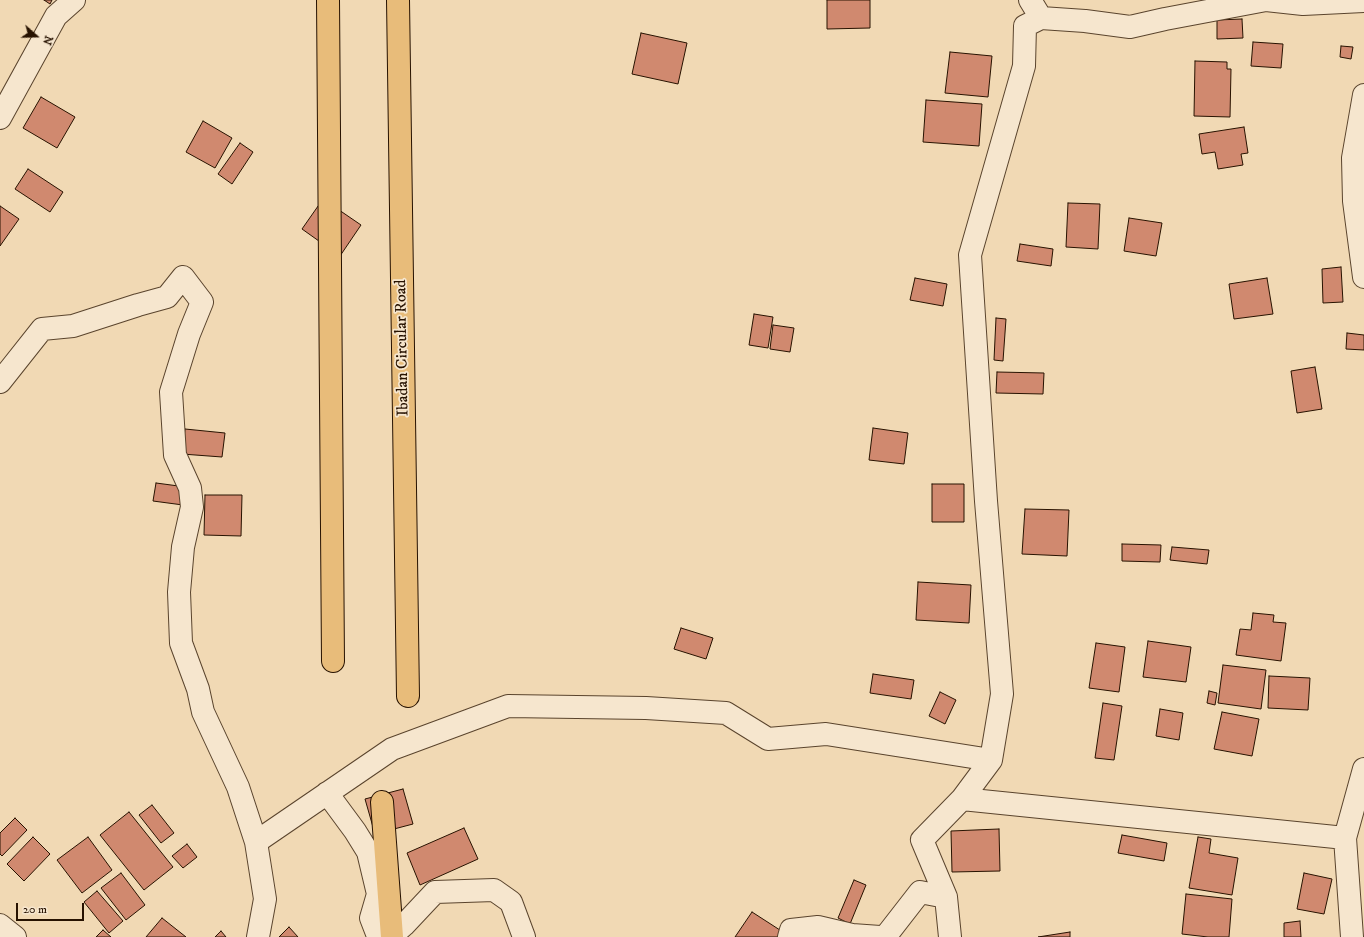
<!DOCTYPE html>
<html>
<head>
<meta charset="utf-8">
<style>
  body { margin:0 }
  #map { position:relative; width:1364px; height:937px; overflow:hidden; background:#f1d9b4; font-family:"IM FELL DW Pica",serif }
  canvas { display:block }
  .north { position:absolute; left:16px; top:16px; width:40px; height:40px; -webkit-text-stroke:3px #f6e6ce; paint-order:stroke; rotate:110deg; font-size:11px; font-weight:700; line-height:16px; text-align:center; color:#271200 }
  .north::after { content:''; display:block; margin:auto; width:14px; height:18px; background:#271200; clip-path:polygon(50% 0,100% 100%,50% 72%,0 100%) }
  .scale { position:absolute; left:16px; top:903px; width:68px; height:18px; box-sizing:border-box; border:2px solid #271200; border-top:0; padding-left:5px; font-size:12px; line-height:14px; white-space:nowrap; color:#271200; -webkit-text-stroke:3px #f6e6ce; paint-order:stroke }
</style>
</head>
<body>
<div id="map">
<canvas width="1364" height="937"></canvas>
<div class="north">N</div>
<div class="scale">20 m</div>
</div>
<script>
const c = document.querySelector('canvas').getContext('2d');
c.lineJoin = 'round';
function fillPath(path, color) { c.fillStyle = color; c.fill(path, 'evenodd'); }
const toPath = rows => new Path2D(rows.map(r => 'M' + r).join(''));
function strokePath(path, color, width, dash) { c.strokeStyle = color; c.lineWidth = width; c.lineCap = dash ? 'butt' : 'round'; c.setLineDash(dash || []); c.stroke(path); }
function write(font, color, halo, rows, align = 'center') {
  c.font = font + ' "IM FELL DW Pica",serif'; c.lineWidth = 3.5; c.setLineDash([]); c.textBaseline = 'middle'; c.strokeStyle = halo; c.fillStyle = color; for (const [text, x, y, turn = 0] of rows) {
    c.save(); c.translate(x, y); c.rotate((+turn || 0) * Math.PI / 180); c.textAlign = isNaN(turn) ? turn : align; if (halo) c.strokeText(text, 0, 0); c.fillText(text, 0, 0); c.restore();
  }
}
const building = toPath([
  [44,0,52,0,50,4,44,0],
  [827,0,870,0,870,28,827,29,827,0],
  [1242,19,1243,38,1217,39,1217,20,1242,19],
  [641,33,687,43,678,84,632,74,641,33],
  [1253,42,1283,44,1281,68,1251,66,1253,42],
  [1341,46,1353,47,1351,59,1340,57,1341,46],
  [950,52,992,56,988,97,945,93,950,52],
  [1195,61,1227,62,1227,69,1231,69,1230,117,1194,116,1195,61],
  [41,97,75,117,57,148,23,128,41,97],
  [926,100,982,104,979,146,923,142,926,100],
  [203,121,232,138,215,168,186,152,203,121],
  [1244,127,1248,153,1241,154,1243,165,1218,169,1215,152,1202,154,1199,134,1244,127],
  [240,143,253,152,232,184,218,174,240,143],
  [28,169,63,192,50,212,15,189,28,169],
  [323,199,361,225,340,256,302,229,323,199],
  [1068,203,1100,204,1098,249,1066,247,1068,203],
  [0,206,19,219,0,246,0,206],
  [1129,218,1162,223,1156,256,1124,251,1129,218],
  [1020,244,1053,249,1051,266,1017,261,1020,244],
  [1341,267,1343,302,1323,303,1322,269,1341,267],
  [915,278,947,284,943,306,910,300,915,278],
  [1267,278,1273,314,1234,319,1229,284,1267,278],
  [754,314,773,317,768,348,749,345,754,314],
  [996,318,1006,319,1003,361,994,360,996,318],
  [773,325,794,328,790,352,770,349,773,325],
  [1347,333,1364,335,1364,350,1346,349,1347,333],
  [1315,367,1322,409,1297,413,1291,371,1315,367],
  [997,372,1044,373,1043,394,996,393,997,372],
  [873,428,908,433,904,464,869,460,873,428],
  [185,429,225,433,222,457,182,454,185,429],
  [156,483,186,487,183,505,153,501,156,483],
  [932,484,964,484,964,522,932,522,932,484],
  [205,495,242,495,241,536,204,535,205,495],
  [1025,509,1069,510,1067,556,1022,554,1025,509],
  [1122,544,1161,545,1160,562,1122,561,1122,544],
  [1172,547,1209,550,1207,564,1170,560,1172,547],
  [918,582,971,585,969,623,916,620,918,582],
  [1253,613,1274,615,1273,622,1286,623,1281,661,1236,655,1240,629,1251,630,1253,613],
  [681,628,713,638,706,659,674,649,681,628],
  [1148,641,1191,647,1186,682,1143,677,1148,641],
  [1096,643,1125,647,1119,692,1089,688,1096,643],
  [1223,665,1266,670,1261,709,1218,703,1223,665],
  [873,674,914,680,911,699,870,693,873,674],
  [1269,676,1310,678,1308,710,1268,708,1269,676],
  [1209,691,1217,693,1215,705,1207,703,1209,691],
  [940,692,956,700,945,724,929,716,940,692],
  [1103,703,1122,706,1114,760,1095,758,1103,703],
  [1160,709,1183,713,1179,740,1156,736,1160,709],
  [1222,712,1259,719,1252,756,1214,749,1222,712],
  [403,789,413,824,375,834,365,799,403,789],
  [152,805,174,833,161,843,139,815,152,805],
  [129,812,173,867,144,890,100,835,129,812],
  [15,818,27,830,2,856,0,854,0,833,15,818],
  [464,828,478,859,420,885,407,853,464,828],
  [999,829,1000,871,952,872,951,831,999,829],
  [1122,835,1167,843,1164,861,1118,853,1122,835],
  [33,837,50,854,24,881,7,864,33,837],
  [88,837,112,870,82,893,57,860,88,837],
  [1198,837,1211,839,1209,853,1238,858,1232,895,1189,888,1198,837],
  [187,844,197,857,183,868,172,856,187,844],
  [121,873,145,905,126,920,101,888,121,873],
  [1304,873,1332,879,1324,914,1297,909,1304,873],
  [854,880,866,885,850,924,838,918,854,880],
  [97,891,123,921,109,933,84,902,97,891],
  [1186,894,1232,899,1229,937,1208,937,1182,934,1186,894],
  [752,912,783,932,780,937,735,937,752,912],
  [162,918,186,937,146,937,162,918],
  [1300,921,1301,937,1284,937,1284,923,1300,921],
  [289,927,298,937,279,937,289,927],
  [103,930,111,937,96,937,103,930],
  [221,931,226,937,215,937,221,931],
  [1070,932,1070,937,1038,937,1070,932]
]);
fillPath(building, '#d0896f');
strokePath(building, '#271200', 1);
const minor = toPath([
  [1030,0,1041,18],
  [1364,95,1353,158,1354,201,1364,277],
  [0,118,56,16,74,0],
  [0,382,42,329,73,326,138,305,167,297,183,277,202,302,189,334,171,392,175,455,190,488,192,507,183,547,179,592,181,643,198,689,203,712,238,787,256,842,392,749,508,706,646,708,726,713,768,739,826,734,991,760],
  [327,793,355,831,368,852,378,894,371,918,378,936,385,937],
  [962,799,1345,838,1364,769],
  [1345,838,1352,937],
  [256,842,265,899,258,937],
  [0,925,15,937],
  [390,937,404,925,435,892,494,890,511,902,524,937],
  [789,937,791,930,818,927,852,935,880,937],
  [885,937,920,892,946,897],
  [950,937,946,897,922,840,962,799,991,760,1002,694,986,501,970,255,1024,66,1025,26,1041,18,1085,21,1130,27,1165,19,1266,0,1303,4,1364,1]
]);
const trunk = toPath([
  [328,0,333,661],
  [398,0,408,696],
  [382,802,392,937]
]);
strokePath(minor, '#5a442d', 24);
strokePath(trunk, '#271200', 24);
strokePath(minor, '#f6e6ce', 22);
strokePath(trunk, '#e8bc7a', 22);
write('16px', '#271200', '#f6e6ce', [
  ["Ibadan Circular Road",403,348,-91]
]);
</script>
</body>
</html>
